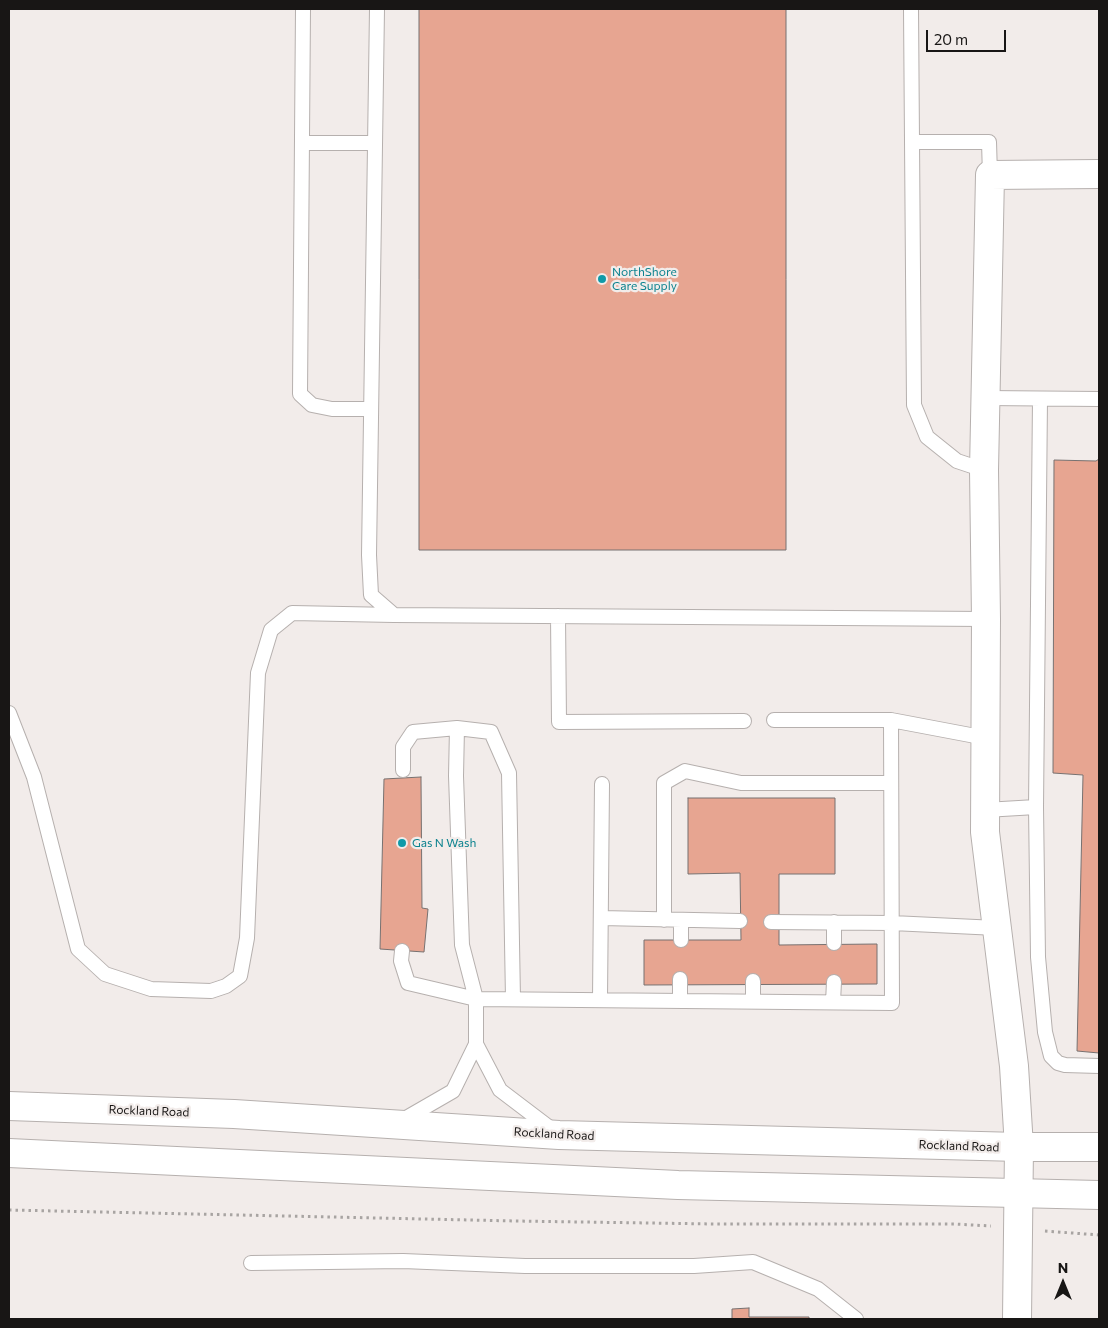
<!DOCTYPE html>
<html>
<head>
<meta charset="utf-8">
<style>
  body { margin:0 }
  #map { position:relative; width:1108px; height:1328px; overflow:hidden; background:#f2ecea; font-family:Commissioner,sans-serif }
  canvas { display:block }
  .frame { position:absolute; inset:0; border:10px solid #181615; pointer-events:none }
  .north { position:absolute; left:1038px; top:1258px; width:50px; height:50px; -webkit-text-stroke:4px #f2ecea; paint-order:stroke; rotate:0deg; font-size:14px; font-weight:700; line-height:20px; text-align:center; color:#181615 }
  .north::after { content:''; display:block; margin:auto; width:18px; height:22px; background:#181615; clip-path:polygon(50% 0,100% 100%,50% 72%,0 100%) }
  .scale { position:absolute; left:926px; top:30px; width:80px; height:22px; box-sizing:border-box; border:2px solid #181615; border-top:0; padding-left:6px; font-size:15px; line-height:18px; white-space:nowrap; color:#181615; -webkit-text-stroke:4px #f2ecea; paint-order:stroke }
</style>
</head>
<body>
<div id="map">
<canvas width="1108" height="1328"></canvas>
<div class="frame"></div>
<div class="north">N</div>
<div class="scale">20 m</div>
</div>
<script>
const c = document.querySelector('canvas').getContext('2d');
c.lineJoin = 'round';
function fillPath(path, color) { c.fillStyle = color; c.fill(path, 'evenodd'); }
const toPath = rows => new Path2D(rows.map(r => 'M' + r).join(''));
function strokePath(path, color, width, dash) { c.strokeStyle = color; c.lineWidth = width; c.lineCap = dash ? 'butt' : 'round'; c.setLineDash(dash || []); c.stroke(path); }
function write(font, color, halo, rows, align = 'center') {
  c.font = font + ' Commissioner,sans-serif'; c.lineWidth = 4.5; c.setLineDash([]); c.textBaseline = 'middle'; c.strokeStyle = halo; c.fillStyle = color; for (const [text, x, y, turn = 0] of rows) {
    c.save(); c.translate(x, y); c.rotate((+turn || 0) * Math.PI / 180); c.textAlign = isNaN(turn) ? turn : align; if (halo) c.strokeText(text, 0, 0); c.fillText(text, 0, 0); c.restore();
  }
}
const building = toPath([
  [419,9,786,9,786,550,419,550,419,9],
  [1099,459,1099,1053,1077,1051,1083,775,1053,773,1054,460,1096,461,1099,459],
  [421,777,422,908,428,909,424,952,380,949,384,779,421,777],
  [688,798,835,798,835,874,779,874,779,945,877,944,877,984,644,985,644,940,741,940,740,873,688,874,688,798],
  [749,1308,749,1317,809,1317,809,1319,673,1319,732,1319,732,1309,749,1308]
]);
fillPath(building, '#e7a591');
strokePath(building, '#777170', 1);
const service = toPath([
  [303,9,300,394,312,405,332,409,371,409],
  [377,9,369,555,371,595,394,615,986,619],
  [911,9,914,405,927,437,957,461,984,470],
  [913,142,989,142,990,175],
  [302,143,375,143],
  [985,398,1099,399],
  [558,616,559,722,744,721],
  [9,713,34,777,78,949,105,974,151,989,211,991,226,986,240,976,247,938,258,673,271,630,292,613,394,615],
  [891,720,986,738],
  [403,770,403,747,413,732,457,728,491,732,509,773,513,999],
  [1036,807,1040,399],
  [985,810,1036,807,1038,957,1045,1032,1051,1056,1058,1063,1065,1065,1099,1066],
  [601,918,740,921],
  [664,920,664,783,685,771,741,783,891,783],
  [681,920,681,940],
  [771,922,892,923,997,928],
  [834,922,834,943],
  [402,951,401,961,408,983,476,999,462,945,456,776,457,728],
  [600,999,602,784],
  [680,1000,680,979],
  [753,1001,753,981],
  [833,1002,834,982],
  [476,1044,500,1090,554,1131],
  [401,1121,453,1091,476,1044,476,999,892,1003,891,720,774,720],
  [251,1263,403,1261,525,1266,694,1266,753,1262,818,1289,856,1319]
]);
const minor = toPath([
  [1019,1147,1014,1066,985,832,986,619,984,470,990,175,1099,174]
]);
const tertiary = toPath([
  [1017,1319,1019,1147]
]);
const secondary = toPath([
  [9,1106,234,1114,559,1135,1019,1147,1099,1147],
  [9,1153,678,1185,1099,1195]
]);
strokePath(service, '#b6b0ae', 16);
strokePath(minor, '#b6b0ae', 30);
strokePath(tertiary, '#b6b0ae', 30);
strokePath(secondary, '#b6b0ae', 30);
strokePath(toPath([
  [9,1210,516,1221,714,1224,954,1224,991,1226],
  [1045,1231,1099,1235]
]), '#a8a4a2', 3, [2.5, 4]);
strokePath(service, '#fff', 14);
strokePath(minor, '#fff', 28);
strokePath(tertiary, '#fff', 28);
strokePath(secondary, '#fff', 28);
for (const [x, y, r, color] of [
  [602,279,5,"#0f9aa8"],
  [402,843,5,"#0f9aa8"]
]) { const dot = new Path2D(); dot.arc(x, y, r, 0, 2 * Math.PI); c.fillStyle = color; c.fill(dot); strokePath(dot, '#f2ecea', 2); }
write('12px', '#0d838f', '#f2ecea', [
  ["NorthShore",612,272],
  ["Care Supply",612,286],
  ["Gas N Wash",412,843]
], 'left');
write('12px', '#181615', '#f2ecea', [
  ["Rockland Road",149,1111,2],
  ["Rockland Road",554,1134,3],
  ["Rockland Road",959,1146,2]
]);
</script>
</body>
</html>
